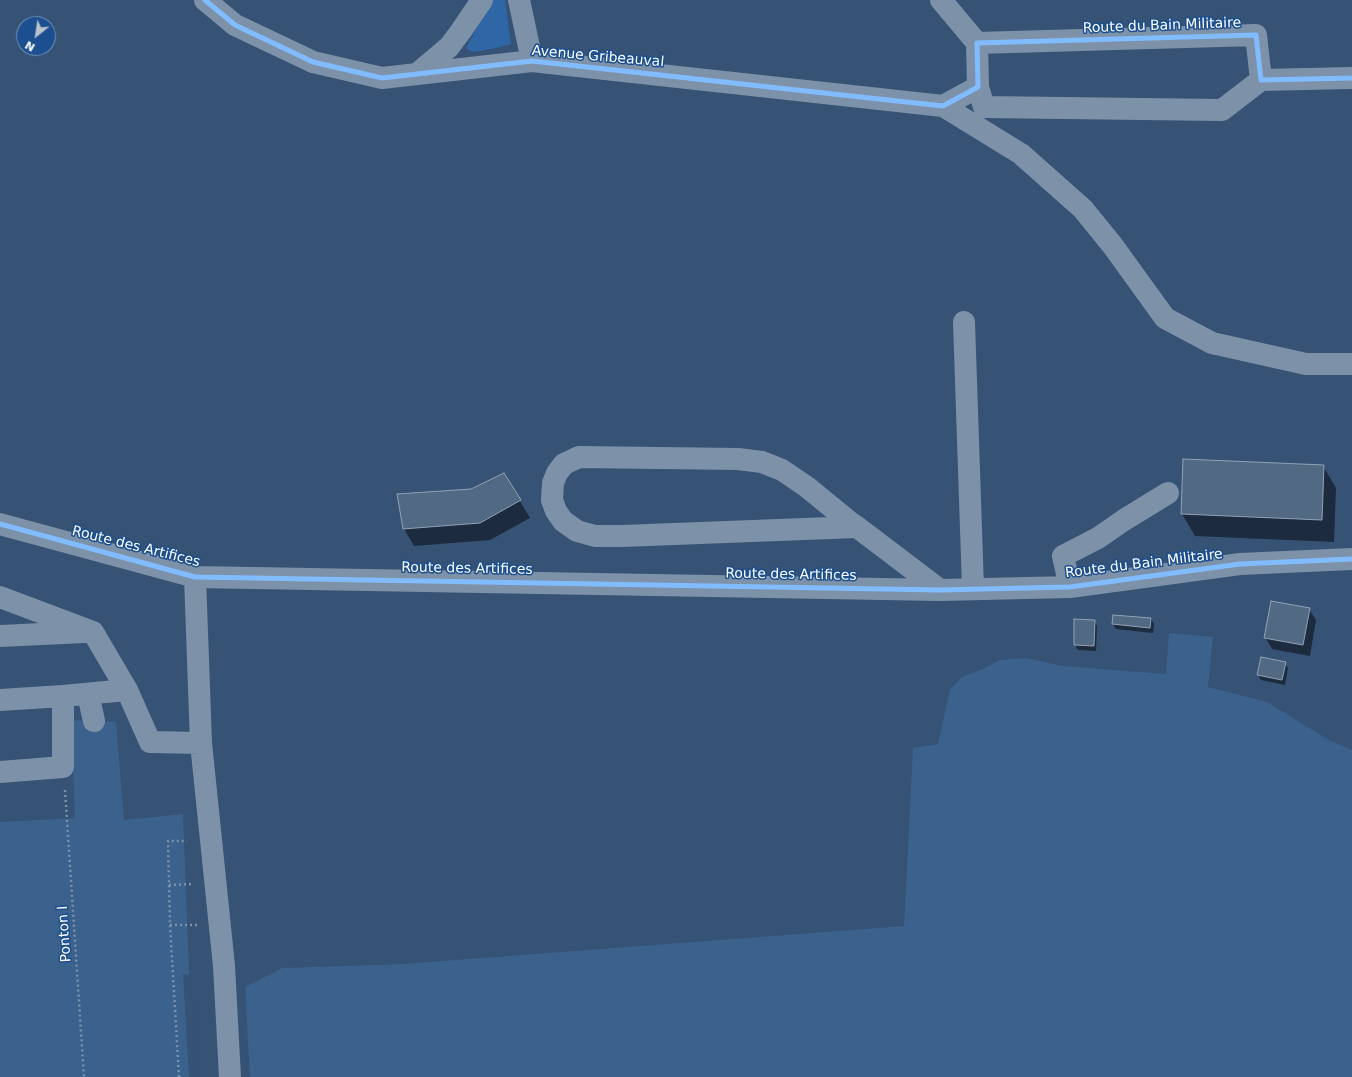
<!DOCTYPE html>
<html>
<head>
<meta charset="utf-8">
<style>
  body { margin:0 }
  #map { position:relative; width:1352px; height:1077px; overflow:hidden; background:#365274; font-family:"DejaVu Sans",sans-serif }
  canvas { display:block }
  .north { position:absolute; left:16px; top:16px; width:40px; height:40px; box-sizing:border-box; background:#1b4f8f; border:1px solid #7695bc; border-radius:50%; rotate:210deg; font-size:11px; font-weight:700; line-height:16px; text-align:center; color:#fff }
  .north::after { content:''; display:block; margin:auto; width:14px; height:18px; background:#b9c2ce; clip-path:polygon(50% 0,100% 100%,50% 72%,0 100%) }
</style>
</head>
<body>
<div id="map">
<canvas width="1352" height="1077"></canvas>
<div class="north">N</div>
</div>
<script>
const c = document.querySelector('canvas').getContext('2d');
c.lineJoin = 'round';
function fillPath(path, color) { c.fillStyle = color; c.fill(path, 'evenodd'); }
const toPath = rows => new Path2D(rows.map(r => 'M' + r).join(''));
function strokePath(path, color, width, dash) { c.strokeStyle = color; c.lineWidth = width; c.lineCap = dash ? 'butt' : 'round'; c.setLineDash(dash || []); c.stroke(path); }
function write(font, color, halo, rows, align = 'center') {
  c.font = font + ' "DejaVu Sans",sans-serif'; c.lineWidth = 3; c.setLineDash([]); c.textBaseline = 'middle'; c.strokeStyle = halo; c.fillStyle = color; for (const [text, x, y, turn = 0] of rows) {
    c.save(); c.translate(x, y); c.rotate((+turn || 0) * Math.PI / 180); c.textAlign = isNaN(turn) ? turn : align; if (halo) c.strokeText(text, 0, 0); c.fillText(text, 0, 0); c.restore();
  }
}
fillPath(toPath([
  [490,0,505,0,511,44,497,48,473,52,466,48,486,10]
]), '#2f66a5');
fillPath(toPath([
  [1169,633,1213,637,1208,687,1267,702,1329,740,1352,750,1352,1077,248,1077,245,987,282,968,403,964,904,926,913,748,938,744,950,689,962,677,981,670,1000,660,1026,658,1063,666,1166,674],
  [71,720,116,722,124,820,183,814,193,1077,0,1077,0,822,75,818]
]), '#3b618d');
fillPath(toPath([
  [183,974,191,975,195,1077,189,1077],
  [243,986,245,987,250,1077,246,1077]
]), '#365274');
fillPath(toPath([
  [1323,466,1336,488,1334,542,1195,536,1182,514],
  [504,474,530,518,490,540,414,546,404,529,399,495,471,490],
  [1309,609,1316,620,1310,656,1272,649,1265,637],
  [1151,619,1154,624,1153,633,1116,629,1113,624],
  [1075,620,1094,621,1097,626,1096,651,1078,650,1075,645],
  [1285,663,1288,668,1285,685,1261,680,1258,675]
]), '#0007');
const building = toPath([
  [1183,459,1324,465,1322,520,1181,514,1183,459],
  [504,473,521,500,480,523,403,529,397,494,471,489,504,473],
  [1271,601,1310,608,1303,645,1264,638,1271,601],
  [1113,615,1151,618,1150,628,1112,624,1113,615],
  [1074,619,1095,620,1094,646,1074,645,1074,619],
  [1261,657,1286,662,1282,680,1257,675,1261,657]
]);
fillPath(building, '#526984');
strokePath(building, '#92a2b6', 1);
strokePath(toPath([
  [65,790,84,1077],
  [169,885,193,884],
  [170,925,197,925],
  [179,1077,170,925,168,841,187,841]
]), '#7d92a8', 2.5, [2, 3]);
strokePath(toPath([
  [205,0,235,25,313,62,382,78,532,61,943,106,978,87],
  [519,0,532,61],
  [941,0,977,43],
  [417,74,449,47,461,31,482,0],
  [1261,80,1222,110,984,107,978,87,977,43,1256,35,1261,80,1352,78],
  [943,106,1021,154,1083,209,1113,246,1165,318,1212,343,1306,364,1352,364],
  [964,322,973,588],
  [0,524,195,577,940,590,1070,587,1240,564,1352,559],
  [857,527,622,536,595,536,577,531,563,521,556,511,552,500,553,483,557,473,564,464,579,457,738,459,762,462,782,470,807,487,851,523,857,527,890,552,940,590],
  [195,577,201,743,224,966,230,1077],
  [1070,587,1063,556,1098,538,1124,520,1168,493],
  [0,597,93,632,127,690,150,742,201,743],
  [0,636,84,632],
  [88,694,94,721],
  [0,700,63,696,127,690],
  [0,772,63,767,63,696]
]), '#7d92a8', 22);
strokePath(toPath([
  [205,0,235,25,313,62,382,78,532,61,943,106,978,87,977,43,1256,35,1261,80,1352,78],
  [0,524,195,577,940,590,1070,587,1240,564,1352,559]
]), '#80bcff', 5);
write('14px', '#fff', '#1b4f8f', [
  ["Route du Bain Militaire",1162,26,-2],
  ["Avenue Gribeauval",598,57,5],
  ["Route des Artifices",136,547,14],
  ["Route du Bain Militaire",1144,564,-7],
  ["Route des Artifices",467,569,1],
  ["Route des Artifices",791,575,1],
  ["Ponton I",65,934,-94]
]);
</script>
</body>
</html>
